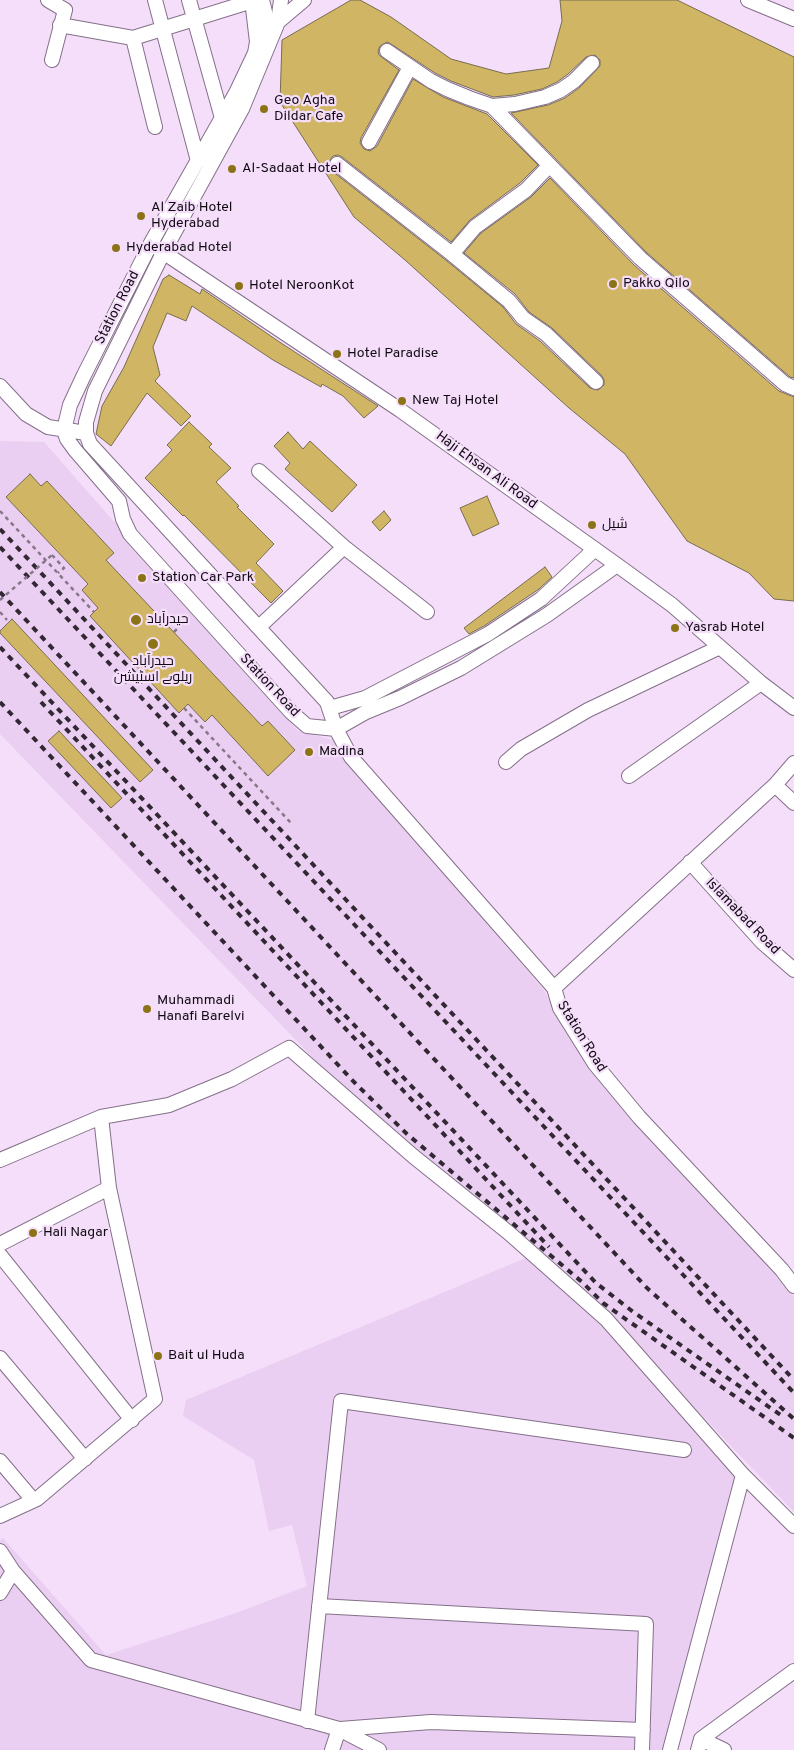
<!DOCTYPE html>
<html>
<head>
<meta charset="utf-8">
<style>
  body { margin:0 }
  canvas { display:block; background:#f5defa }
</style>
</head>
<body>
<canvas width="794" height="1750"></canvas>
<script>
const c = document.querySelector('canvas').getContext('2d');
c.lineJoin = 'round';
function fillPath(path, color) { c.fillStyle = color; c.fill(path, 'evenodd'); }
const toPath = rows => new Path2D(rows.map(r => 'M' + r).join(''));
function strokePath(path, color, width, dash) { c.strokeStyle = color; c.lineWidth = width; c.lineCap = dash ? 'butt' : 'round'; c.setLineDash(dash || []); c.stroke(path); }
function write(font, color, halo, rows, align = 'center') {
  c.font = font + ' Overpass,Cairo,sans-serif'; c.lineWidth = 4.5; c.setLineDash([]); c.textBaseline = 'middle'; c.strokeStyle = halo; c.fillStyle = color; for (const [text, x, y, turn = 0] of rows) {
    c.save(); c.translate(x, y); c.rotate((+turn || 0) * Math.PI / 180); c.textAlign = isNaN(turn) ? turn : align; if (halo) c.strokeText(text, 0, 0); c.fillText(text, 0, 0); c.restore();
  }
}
fillPath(toPath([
  [0,441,44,442,298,731,333,740,383,803,543,989,589,1066,791,1292,794,1298,794,1512,603,1312,320,1065,0,734],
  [533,1255,606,1319,743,1475,673,1750,0,1750,0,1540,3,1538,106,1655,233,1614,307,1586,292,1525,269,1531,254,1460,183,1416,186,1400]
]), '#ebcff2');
const building = toPath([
  [351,0,360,0,391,17,451,59,506,74,549,68,562,21,560,0,677,0,794,57,794,378,790,377,646,252,511,113,548,105,565,98,579,88,600,66,600,60,595,55,586,57,568,74,557,82,542,89,514,95,493,97,451,81,435,73,391,44,387,42,380,46,378,51,379,55,399,70,361,138,360,143,364,149,370,151,377,146,413,79,443,97,487,114,538,165,520,183,470,220,451,242,342,157,338,155,333,156,328,163,332,171,447,261,503,307,516,324,540,341,590,388,598,390,604,385,604,380,602,376,552,328,529,312,515,294,464,253,481,233,531,197,550,178,634,265,779,391,794,397,794,601,774,599,749,573,687,541,625,454,569,408,405,260,354,217,280,102,282,40,351,0],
  [169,275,200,294,202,289,281,343,378,406,364,418,343,396,322,384,321,387,273,360,192,306,186,321,167,313,153,347,160,375,155,381,191,416,181,426,147,393,111,446,96,434,102,406,124,367,163,279,169,275],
  [189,422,212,444,209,447,231,468,216,482,239,506,237,507,274,544,256,563,283,591,271,603,184,515,183,516,145,478,172,450,167,445,189,422],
  [288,432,303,449,310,441,357,485,332,512,285,469,290,463,274,446,288,432],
  [30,474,41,486,47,481,114,553,106,560,262,726,268,721,295,750,268,776,212,715,205,722,188,704,179,713,90,616,98,608,82,590,88,584,6,497,30,474],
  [487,496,499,524,473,536,460,508,487,496],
  [384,511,391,520,380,531,372,522,384,511],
  [545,567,552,577,539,589,484,626,469,634,464,628,545,567],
  [12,619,153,770,140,782,0,633,0,631,12,619],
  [59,731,122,798,111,808,48,741,59,731]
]);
fillPath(building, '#d0b564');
strokePath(building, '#776d4f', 1);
const minor = toPath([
  [48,0,65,10,52,60],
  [155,0,198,161],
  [189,0,222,118],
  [252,0,257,42,255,53,236,93,151,243,84,375,70,405,64,430,67,439,75,450,119,501,123,519,130,534,291,712,307,726,336,729],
  [262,0,265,12,265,44],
  [281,0,278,22,242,109,163,253,95,391,86,422,86,433,90,444,327,702,336,729,351,757,554,988,560,1008,595,1064,639,1117,782,1270,794,1286],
  [748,0,794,19],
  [278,22,304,0],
  [60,25,133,38,252,1],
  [133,38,155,127],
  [387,51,431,81,447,89,469,98,492,106,515,104,545,97,561,90,574,81,592,63],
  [492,106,640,258,785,384,794,388],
  [369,142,410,67],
  [337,164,452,254,509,301,523,318,546,334,596,382],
  [157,248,400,410,617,565,672,605,761,683,794,708],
  [452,254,475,227,526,190,549,166],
  [0,386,26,414,48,427,86,433],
  [259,471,344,547,259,627],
  [344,547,427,612],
  [330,708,365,698,488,634,541,599,595,549],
  [336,729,366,712,400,698,461,668,547,615,617,565],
  [506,762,521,749,588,710,720,647],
  [629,776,761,683],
  [775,785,794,803],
  [690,862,762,942,794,970],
  [554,988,775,785,794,763],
  [0,1160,101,1117,169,1105,232,1079,289,1048,413,1156,509,1233,606,1319,743,1475,794,1526],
  [0,1244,109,1188],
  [0,1255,132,1420],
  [0,1358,85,1459],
  [0,1461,33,1500],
  [0,1516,37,1499,155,1399,109,1188,101,1117],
  [0,1551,13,1571,91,1660,339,1729,379,1750],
  [0,1593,13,1571],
  [319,1606,646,1624,642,1750],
  [307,1721,341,1401,684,1450],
  [340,1729,431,1722,643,1730],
  [701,1739,724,1750],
  [332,1750,339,1729],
  [670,1750,743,1475],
  [698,1750,701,1739,794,1671]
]);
strokePath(minor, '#847089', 16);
strokePath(toPath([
  [0,511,94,612],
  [52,555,64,568,58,573],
  [0,612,7,620],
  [174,632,188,618],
  [184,708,291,823]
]), '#867789', 2.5, [4, 4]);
strokePath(minor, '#fff', 14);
strokePath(toPath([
  [0,529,794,1380],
  [0,547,794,1393],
  [0,592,647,1288,794,1419],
  [0,647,596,1283,632,1311,782,1416],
  [0,702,354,1082,407,1134,582,1282,603,1303,794,1438],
  [41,702,549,1247]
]), '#312834', 4, [6, 6]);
strokePath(toPath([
  [0,600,52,555]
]), '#867789', 2.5, [4, 4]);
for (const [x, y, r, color] of [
  [264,109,5,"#8d7317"],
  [232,169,5,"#8d7317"],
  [141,216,5,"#8d7317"],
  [116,248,5,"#8d7317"],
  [613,284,5,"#8d7317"],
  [239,286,5,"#8d7317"],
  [337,354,5,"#8d7317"],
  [402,401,5,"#8d7317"],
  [592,525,5,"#8d7317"],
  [142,578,5,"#8d7317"],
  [136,620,6,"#8d7317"],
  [675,628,5,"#8d7317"],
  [153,644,6,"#8d7317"],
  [309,752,5,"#8d7317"],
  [147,1009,5,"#8d7317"],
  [33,1233,5,"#8d7317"],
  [158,1356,5,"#8d7317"]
]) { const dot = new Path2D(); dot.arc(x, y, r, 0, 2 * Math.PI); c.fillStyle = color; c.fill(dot); strokePath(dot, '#f5defa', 2); }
write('14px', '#110a13', '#f5defa', [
  ["Geo Agha",274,101],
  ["Dildar Cafe",274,117],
  ["Al-Sadaat Hotel",242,169],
  ["Al Zaib Hotel",151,208],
  ["Hyderabad",151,224],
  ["Hyderabad Hotel",126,248],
  ["Pakko Qilo",623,284],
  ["Hotel NeroonKot",249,286],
  ["Hotel Paradise",347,354],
  ["New Taj Hotel",412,401],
  ["شیل",602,525],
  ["Station Car Park",152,578],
  ["حیدرآباد",147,620],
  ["Yasrab Hotel",685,628],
  ["حیدرآباد",153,662,"center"],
  ["ریلوے اسٹیشن",153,678,"center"],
  ["Madina",319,752],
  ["Muhammadi",157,1001],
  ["Hanafi Barelvi",157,1017],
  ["Hali Nagar",43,1233],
  ["Bait ul Huda",168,1356]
], 'left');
write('14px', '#110a13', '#f5defa', [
  ["Station Road",118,308,-63],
  ["Haji Ehsan Ali Road",486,471,36],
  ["Station Road",269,686,47],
  ["Islamabad Road",742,917,46],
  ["Station Road",581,1037,58]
]);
</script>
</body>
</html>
